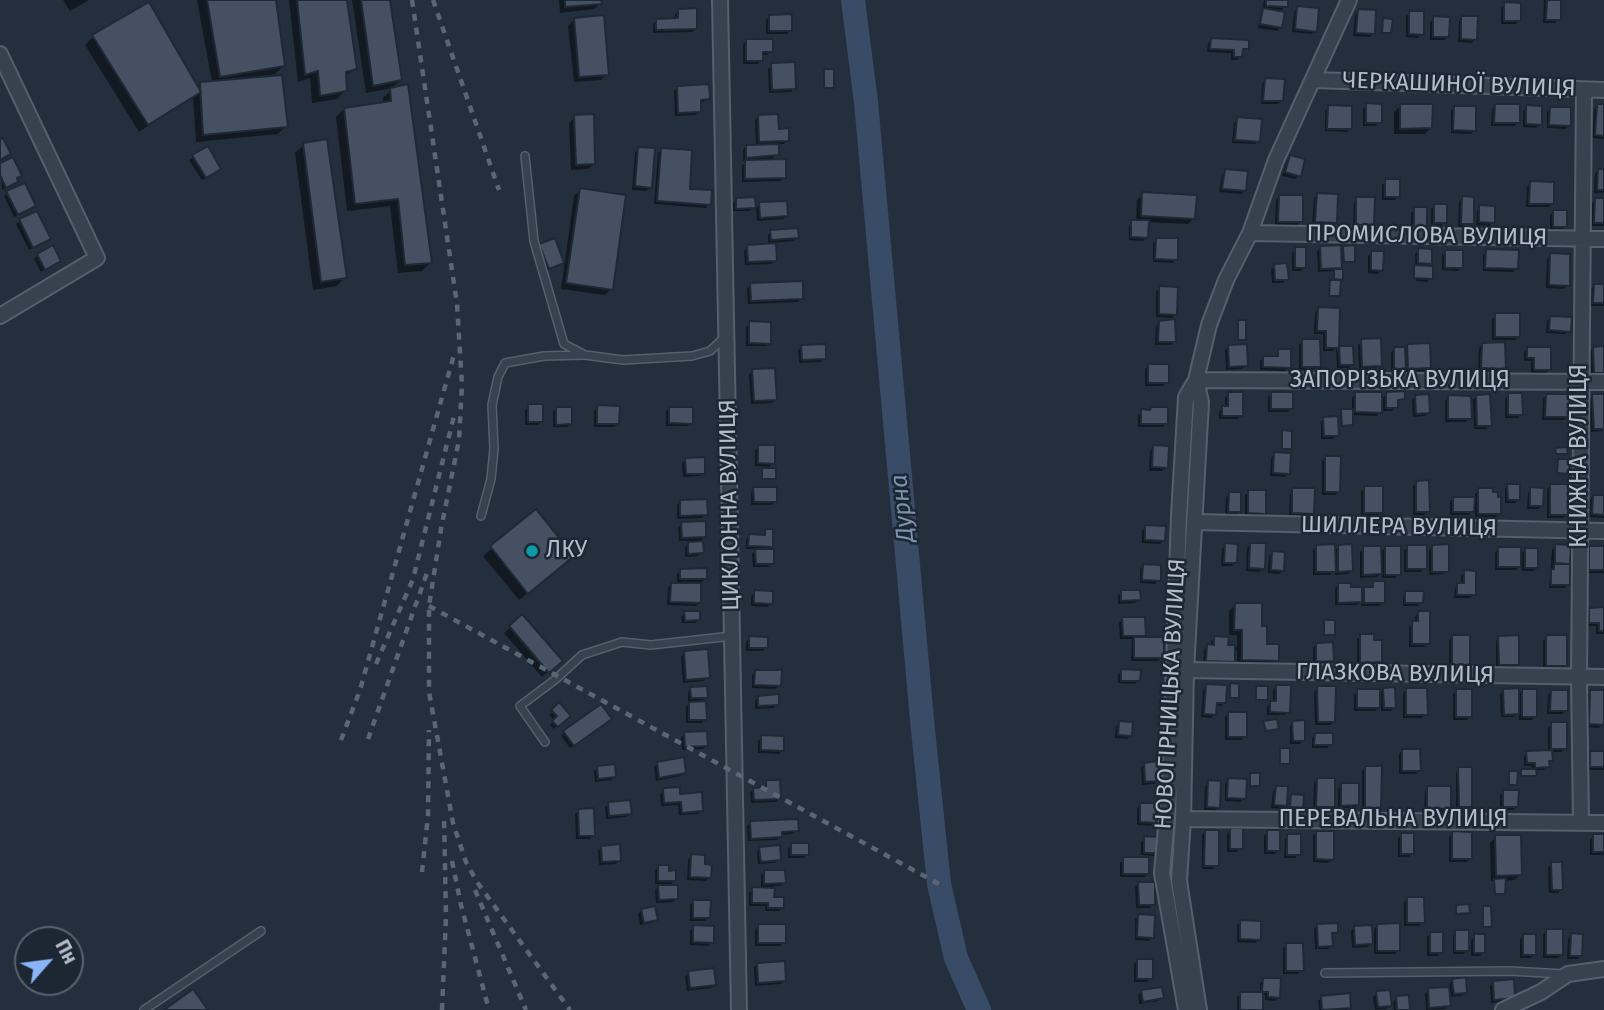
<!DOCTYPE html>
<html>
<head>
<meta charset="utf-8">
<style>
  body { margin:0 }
  #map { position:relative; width:1604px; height:1010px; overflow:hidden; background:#242f3e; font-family:"Fira Sans",sans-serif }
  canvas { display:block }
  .north { position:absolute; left:14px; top:926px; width:70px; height:70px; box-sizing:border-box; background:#1d2633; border:2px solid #59626f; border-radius:50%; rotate:62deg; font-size:19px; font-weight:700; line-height:28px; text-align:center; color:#b4bcc9 }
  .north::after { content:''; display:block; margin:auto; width:24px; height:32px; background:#8ab4f8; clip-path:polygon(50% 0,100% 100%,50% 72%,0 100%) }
</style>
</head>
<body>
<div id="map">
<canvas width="1604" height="1010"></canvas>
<div class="north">Пн</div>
</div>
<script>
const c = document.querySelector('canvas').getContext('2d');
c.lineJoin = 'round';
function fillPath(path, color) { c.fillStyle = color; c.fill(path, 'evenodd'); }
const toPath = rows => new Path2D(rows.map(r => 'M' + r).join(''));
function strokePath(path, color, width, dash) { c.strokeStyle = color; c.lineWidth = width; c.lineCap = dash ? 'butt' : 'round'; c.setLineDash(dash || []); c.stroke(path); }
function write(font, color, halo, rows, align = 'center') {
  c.font = font + ' "Fira Sans",sans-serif'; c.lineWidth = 5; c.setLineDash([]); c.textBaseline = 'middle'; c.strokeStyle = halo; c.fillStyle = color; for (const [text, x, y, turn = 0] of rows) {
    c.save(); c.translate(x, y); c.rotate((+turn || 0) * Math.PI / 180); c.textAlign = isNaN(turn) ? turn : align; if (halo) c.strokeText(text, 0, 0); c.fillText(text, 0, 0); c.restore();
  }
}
fillPath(toPath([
  [63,0,89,0,70,11],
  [197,0,274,0,283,66,275,74,265,76,286,126,278,134,196,142,193,97,139,132,85,45,93,37,196,88,201,83,212,82],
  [289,0,345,0,355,69,344,77,345,90,337,99,312,103,310,78,298,82],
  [352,0,389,0,401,80,392,88,366,93],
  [559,0,599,0,600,4,594,9,560,13],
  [1264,0,1286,0,1286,6,1282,10,1274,10,1281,27,1277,31,1258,28],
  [1544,0,1559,0,1559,19,1555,23,1543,23],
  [1505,4,1519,20,1516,24,1501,24,1501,8],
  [1298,8,1315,31,1311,34,1292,32,1294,12],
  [679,11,696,28,692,32,653,33,653,24,656,21,675,20,675,14],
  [1358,11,1373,33,1370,37,1353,36,1355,14],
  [1410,13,1422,34,1418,38,1406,37,1406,16],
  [769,17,791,30,787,34,766,34,766,20],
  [1462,17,1476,39,1472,43,1458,42,1459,21],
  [1434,18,1448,37,1444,40,1430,40,1430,22],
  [574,20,607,74,601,80,574,82,568,26],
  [1211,40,1247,48,1241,52,1241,57,1237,60,1231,60,1231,53,1207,52,1208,44],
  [747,41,771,51,767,55,761,55,761,60,758,64,743,64,743,44],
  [772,65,794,88,791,92,769,93,768,69],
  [1266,80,1282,101,1278,104,1261,104,1262,84],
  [677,88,708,98,704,102,699,102,699,111,696,115,675,116,674,91],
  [391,90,430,263,422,271,398,273,390,206,347,211,336,117,344,109,383,104,383,98],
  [1367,105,1380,122,1376,126,1363,126,1363,109],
  [1400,106,1431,128,1425,134,1394,134,1394,112],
  [1495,106,1518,122,1515,126,1491,126,1492,109],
  [1598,106,1604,106,1604,139,1592,138,1594,109],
  [1329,107,1350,128,1347,132,1325,131,1325,111],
  [1454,107,1474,130,1471,134,1451,133,1451,111],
  [1527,107,1540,124,1536,128,1523,127,1523,111],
  [1550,109,1569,125,1566,129,1547,128,1547,112],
  [759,116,788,140,784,144,777,144,777,154,770,161,785,177,781,181,742,182,742,166,747,161,743,161,743,150,746,146,756,146,755,120],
  [575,117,594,164,588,169,571,170,569,123],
  [1237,119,1258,141,1255,144,1232,143,1234,123],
  [304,145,345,277,337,286,313,290,295,153],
  [208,148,215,172,202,180,189,160],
  [639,149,650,187,646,191,632,190,635,152],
  [662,150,688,190,709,204,706,208,654,204,658,153],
  [1290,157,1299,176,1295,179,1282,176,1287,160],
  [0,165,20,176,12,185,2,190],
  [1598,170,1604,170,1604,193,1594,193,1595,174],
  [1226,171,1245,191,1241,194,1219,192,1222,175],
  [1386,181,1398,196,1395,200,1382,200,1382,185],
  [1530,183,1552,204,1549,207,1526,207,1527,187],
  [580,190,611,289,605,295,561,289,574,196],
  [8,193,34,206,14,217,4,196],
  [1143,194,1194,218,1188,224,1147,222,1147,237,1143,241,1129,240,1129,226,1136,222,1137,200],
  [1317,195,1335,223,1331,226,1312,225,1314,198],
  [1279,196,1301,222,1297,225,1275,225,1276,200],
  [1357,198,1373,225,1369,228,1353,228,1354,202],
  [1462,198,1472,223,1469,227,1458,227,1459,202],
  [737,199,754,207,750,211,733,211,733,203],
  [1595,200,1604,200,1604,226,1592,226,1592,204],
  [760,204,787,216,783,219,757,221,756,208],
  [1434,206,1445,222,1441,226,1431,226,1431,209],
  [1480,207,1493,222,1489,226,1476,225,1477,211],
  [1415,209,1425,226,1422,230,1411,230,1411,213],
  [1554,211,1566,226,1562,230,1550,229,1550,215],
  [20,221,49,239,29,250,16,224],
  [771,232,797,238,793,241,774,243,775,260,771,264,745,265,744,251,748,247,768,246,768,235],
  [1157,240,1176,259,1173,263,1153,262,1153,243],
  [540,245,562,263,545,271,537,249],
  [1344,247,1353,261,1340,263,1340,268,1337,271,1341,271,1339,295,1329,296,1329,283,1333,282,1334,271,1318,272,1317,251,1321,248,1340,252],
  [1296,249,1304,267,1301,271,1292,271,1292,253],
  [1419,250,1430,263,1425,267,1431,278,1427,282,1416,281,1415,254],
  [1487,251,1517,268,1513,272,1483,271,1483,255],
  [1372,252,1381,270,1378,274,1368,273,1368,256],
  [1446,252,1461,267,1458,271,1442,270,1442,255],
  [38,255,59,261,41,272,34,259],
  [1551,255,1568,285,1564,289,1546,288,1547,259],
  [1275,266,1287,279,1283,283,1272,283,1271,269],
  [751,285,802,298,798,302,748,304,747,288],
  [1594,285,1604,286,1604,306,1590,306,1591,289],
  [1160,288,1175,314,1172,318,1156,317,1156,292],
  [1318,309,1338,310,1337,352,1340,348,1353,364,1349,368,1337,368,1336,348,1333,351,1323,351,1323,334,1314,334,1315,313],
  [1496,315,1519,336,1515,340,1492,340,1492,319],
  [1550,318,1569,331,1565,334,1546,333,1547,321],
  [1159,322,1175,341,1171,345,1155,345,1156,326],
  [750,323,769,343,766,346,746,346,746,327],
  [1303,341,1319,366,1315,369,1299,370,1299,345],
  [1362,341,1380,365,1376,369,1359,370,1358,345],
  [1408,345,1429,368,1425,371,1405,372,1405,367,1400,372,1391,372,1391,352,1394,349,1405,349],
  [1482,345,1504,368,1500,371,1478,371,1479,348],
  [1229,346,1246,365,1242,369,1226,370,1225,350],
  [802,347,824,358,821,362,799,363,798,350],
  [1528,348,1549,369,1546,373,1531,373,1531,361,1524,361,1524,352],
  [1593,348,1604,348,1604,375,1591,376,1590,352],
  [1279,351,1289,367,1285,371,1260,370,1260,361,1264,357,1275,358],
  [1149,366,1167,383,1163,386,1145,386,1145,369],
  [752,371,776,399,772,403,751,404,749,375],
  [1387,393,1403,399,1396,402,1396,407,1392,411,1381,411,1377,416,1351,415,1351,424,1341,426,1340,412,1352,410,1352,398,1355,394,1381,400],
  [1229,394,1242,415,1238,419,1219,419,1219,411,1225,407,1225,398],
  [1272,394,1291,408,1288,412,1268,412,1268,397],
  [1508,395,1521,414,1518,418,1505,418,1505,399],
  [1546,395,1568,417,1564,420,1542,420,1543,399],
  [1477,396,1490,425,1486,429,1474,429,1473,400],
  [1593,396,1604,396,1603,431,1591,432,1589,400],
  [1415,397,1428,413,1425,416,1413,417,1412,400],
  [1449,397,1470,418,1466,422,1445,422,1445,401],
  [529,406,541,422,538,425,525,425,525,410],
  [598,407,618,424,614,427,594,427,594,411],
  [557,408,571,424,567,427,553,427,553,412],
  [669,408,691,423,688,426,666,426,666,412],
  [1151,408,1166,423,1163,427,1138,427,1138,415],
  [1324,418,1337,435,1333,439,1321,439,1321,422],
  [759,446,773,463,769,467,755,466,755,450],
  [1154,447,1166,468,1162,471,1149,471,1150,451],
  [1274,454,1288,473,1285,477,1270,476,1271,458],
  [1326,458,1338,492,1335,495,1322,495,1322,461],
  [686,460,704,473,700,476,683,477,682,463],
  [1417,482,1428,511,1424,515,1413,515,1413,486],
  [1508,486,1518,499,1515,503,1505,503,1505,489],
  [1550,486,1567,514,1563,518,1547,518,1547,489],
  [1364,488,1381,513,1377,516,1361,516,1361,492],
  [754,489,776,501,772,505,751,505,751,492],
  [1531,489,1542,506,1538,509,1527,509,1528,493],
  [1293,490,1313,513,1309,516,1289,516,1290,494],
  [1479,490,1500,513,1496,517,1475,517,1475,509,1469,515,1450,515,1450,502,1453,498,1475,499,1475,494],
  [1249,492,1264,513,1260,516,1245,516,1245,495],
  [1229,494,1240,511,1236,515,1225,515,1226,498],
  [1593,496,1604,497,1604,518,1589,517,1590,500],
  [681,502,706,514,702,518,677,519,677,505],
  [535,512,564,564,519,600,483,556],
  [682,524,705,537,698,543,702,553,698,556,685,557,685,547,692,541,679,541,678,528],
  [1146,527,1164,540,1160,544,1142,543,1142,531],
  [765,531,771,546,766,551,772,563,768,567,753,567,752,554,757,549,746,549,746,540,749,536,762,536],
  [1251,544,1263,568,1259,572,1246,571,1247,548],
  [1226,545,1235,562,1232,566,1221,566,1222,549],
  [1316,546,1334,552,1339,546,1351,571,1348,574,1335,575,1335,570,1330,575,1313,575,1313,550],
  [1433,546,1447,571,1443,574,1429,575,1429,550],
  [1556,546,1569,546,1568,584,1565,588,1549,588,1552,550],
  [1408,547,1425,568,1421,572,1404,572,1404,550],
  [1364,548,1379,554,1385,548,1399,574,1395,578,1382,578,1382,572,1377,577,1360,578,1360,552],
  [1590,548,1604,548,1604,573,1587,573,1587,552],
  [1499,549,1519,556,1525,550,1537,568,1533,571,1522,571,1522,564,1516,570,1495,570,1495,552],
  [1273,553,1283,570,1279,574,1268,573,1269,556],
  [1144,566,1159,580,1155,584,1140,583,1140,569],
  [681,570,706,578,702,582,690,582,699,602,696,606,667,605,668,588,671,584,677,585,677,574],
  [1465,572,1474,595,1470,598,1454,598,1455,588,1461,584,1461,576],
  [1373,583,1383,603,1379,606,1361,606,1362,601,1357,605,1335,605,1335,588,1339,585,1361,593,1365,589,1370,589],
  [755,592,771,603,767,607,751,606,751,596],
  [1121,592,1139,599,1135,603,1118,604,1118,596],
  [1406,593,1422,602,1418,606,1403,606,1403,596],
  [1235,605,1260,628,1265,646,1277,660,1271,666,1237,665,1237,650,1233,650,1233,661,1229,665,1203,664,1204,650,1207,646,1211,646,1211,642,1215,638,1227,647,1237,647,1237,635,1229,635,1229,611],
  [1590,609,1604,609,1604,634,1596,634,1596,626,1586,626,1586,613],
  [1419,612,1428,643,1424,647,1409,647,1409,627,1415,623,1415,616],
  [685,613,699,619,695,623,682,623,681,617],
  [522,617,555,666,542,677,504,633],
  [1123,619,1144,619,1144,639,1162,658,1158,661,1131,661,1132,639,1120,639,1119,623],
  [1361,636,1380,662,1376,665,1357,666,1357,639],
  [1453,637,1468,664,1464,668,1449,668,1449,640],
  [1499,637,1518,664,1514,668,1496,668,1496,641],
  [1547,637,1566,665,1562,669,1543,669,1543,641],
  [750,638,766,648,763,651,746,651,746,642],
  [1317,644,1332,661,1328,664,1313,664,1313,648],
  [685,653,708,677,704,681,683,683,681,657],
  [1122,671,1139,680,1135,684,1118,683,1118,675],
  [755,672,780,685,776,689,752,688,752,675],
  [1206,686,1225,703,1221,706,1215,706,1215,714,1211,718,1201,717,1203,690],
  [1276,686,1288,712,1285,715,1267,715,1267,706,1273,703,1273,690],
  [691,688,706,697,700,703,705,719,702,723,686,723,686,707,692,701,688,701,688,692],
  [1318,688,1334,722,1330,725,1315,725,1314,692],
  [1384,689,1394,707,1391,711,1381,711,1381,705,1375,711,1354,711,1354,695,1358,691,1378,695],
  [1407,689,1426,714,1422,718,1403,718,1403,693],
  [1504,690,1517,696,1522,691,1535,716,1532,720,1519,720,1519,712,1513,717,1501,717,1500,694],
  [1456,691,1470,716,1467,720,1453,720,1453,694],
  [1551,691,1566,711,1562,714,1547,714,1548,695],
  [1591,691,1602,724,1599,728,1586,727,1587,695],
  [758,697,777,704,774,708,755,709,755,701],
  [559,705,569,715,554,729,550,725,554,721,549,715],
  [1228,714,1245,737,1241,740,1225,740,1225,717],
  [1293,722,1303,740,1300,744,1290,744,1290,726],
  [606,723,570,748,561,736,564,732],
  [1119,723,1130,735,1127,739,1115,738,1116,726],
  [1552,724,1565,748,1562,752,1551,752,1551,760,1544,770,1535,770,1534,777,1520,777,1522,771,1532,771,1532,766,1524,766,1524,756,1527,753,1548,752,1548,728],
  [685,734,706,746,703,749,682,750,681,737],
  [1315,735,1331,744,1327,748,1312,748,1312,738],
  [762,737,782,750,779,754,758,753,758,741],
  [1402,751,1419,770,1416,774,1399,774,1399,754],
  [1591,753,1604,753,1604,770,1587,770,1587,757],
  [657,764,684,773,681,776,656,781,654,767],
  [1144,764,1158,780,1155,784,1142,785,1141,768],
  [1366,767,1380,807,1376,811,1362,811,1362,771],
  [598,768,614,776,611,780,595,782,594,771],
  [1459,769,1471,806,1467,810,1456,810,1456,773],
  [1229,780,1244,798,1240,802,1225,801,1225,783],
  [1317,780,1333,806,1329,810,1313,810,1314,783],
  [767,782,779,798,776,802,751,803,750,793,754,789,763,789],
  [1209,782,1219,807,1215,811,1204,810,1205,786],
  [1341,785,1358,805,1354,808,1338,808,1338,789],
  [1276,787,1285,805,1281,809,1271,808,1273,791],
  [1428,788,1449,808,1445,812,1424,811,1425,791],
  [664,790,679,796,701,810,698,814,679,815,678,805,661,806,660,794],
  [1504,792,1517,806,1513,810,1500,810,1500,795],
  [609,804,630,813,626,817,606,819,605,807],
  [1141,805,1154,822,1151,826,1137,825,1137,808],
  [579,811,593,835,590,839,576,839,575,814],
  [751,822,797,830,793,834,780,835,777,840,748,841,747,826],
  [1230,830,1241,848,1237,852,1227,852,1227,834],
  [1205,831,1217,865,1213,869,1202,869,1202,835],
  [1268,832,1279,850,1275,854,1264,854,1264,836],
  [1317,832,1332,859,1328,863,1313,862,1313,836],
  [1453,833,1471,858,1467,862,1449,862,1449,837],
  [1401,835,1412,853,1409,857,1398,857,1398,838],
  [1288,836,1299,854,1295,858,1284,858,1285,839],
  [1594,836,1604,836,1604,855,1590,855,1590,840],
  [1496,837,1520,875,1514,880,1504,881,1503,893,1494,894,1494,881,1491,881,1490,843],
  [1145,838,1157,852,1153,856,1141,855,1141,842],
  [791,845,807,854,804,858,788,858,788,849],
  [602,847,620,860,616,864,599,865,598,851],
  [760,848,779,859,775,863,758,864,757,852],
  [691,856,703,866,710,877,706,881,687,880,688,860],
  [1124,859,1148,874,1144,877,1120,877,1120,863],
  [1552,864,1562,889,1558,893,1549,893,1548,867],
  [658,867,675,880,668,887,676,899,673,902,656,903,655,890,662,884,655,884,655,871],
  [765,872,784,883,780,886,773,886,773,898,782,908,779,911,765,911,765,906,749,906,749,893,753,889,761,889,761,875],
  [1139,883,1154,904,1150,908,1136,908,1135,887],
  [1408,898,1423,922,1419,926,1404,926,1404,902],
  [694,902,709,917,705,921,690,921,690,905],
  [642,910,656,920,652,923,640,925,638,914],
  [1139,916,1152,937,1149,941,1135,940,1135,919],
  [1241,922,1259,939,1255,943,1237,942,1237,925],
  [1378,925,1398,951,1395,954,1374,954,1374,929],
  [758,926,784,942,780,946,755,946,755,930],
  [1318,926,1336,932,1331,936,1331,945,1328,949,1315,949,1314,929],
  [694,927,712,942,708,946,690,945,690,930],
  [1355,927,1374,941,1368,947,1352,948,1351,931],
  [1546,931,1562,955,1558,958,1543,958,1543,935],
  [1456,932,1467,951,1463,954,1453,954,1453,936],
  [1431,934,1441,952,1438,956,1427,956,1427,937],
  [1524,935,1535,954,1531,958,1520,958,1520,939],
  [1571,935,1580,956,1577,959,1567,959,1568,939],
  [1475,936,1484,952,1480,956,1471,956,1471,940],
  [1287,945,1302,970,1298,974,1283,974,1283,948],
  [1138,960,1151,978,1147,982,1134,982,1134,964],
  [757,964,784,981,781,984,755,986,754,968],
  [689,973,714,985,711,988,687,991,685,977],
  [1264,980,1279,997,1275,1001,1265,1000,1265,995,1261,995,1261,1010,1237,1010,1237,997,1241,994,1260,994,1260,983],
  [1453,980,1465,993,1462,996,1448,997,1449,1005,1445,1009,1426,1010,1425,994,1429,990,1450,988,1449,984],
  [1494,982,1514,997,1510,1001,1491,1003,1490,986],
  [1141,992,1162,998,1158,1001,1139,1004,1138,995],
  [1377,993,1390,1005,1386,1009,1375,1010,1373,997],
  [1322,997,1349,1008,1347,1010,1319,1010,1318,1001],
  [1397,998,1408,1010,1394,1010,1393,1002]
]), '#0007');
strokePath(toPath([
  [853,0,866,102,923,730,939,884,956,958,979,1010]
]), '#394c67', 24);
const building = toPath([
  [207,0,276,0,285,66,220,77,207,0],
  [297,0,347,0,357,69,346,72,347,91,320,96,318,71,305,75,297,0],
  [361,0,390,0,402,80,373,86,361,0],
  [565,0,601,0,602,4,565,7,565,0],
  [1266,0,1288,0,1288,7,1266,6,1266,0],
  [1547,0,1561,0,1561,20,1546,20,1547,0],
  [149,2,201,92,148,125,92,35,149,2],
  [1504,2,1521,3,1521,21,1504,21,1504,2],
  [1297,6,1319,8,1317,32,1295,29,1297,6],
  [697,8,697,29,656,30,656,19,678,18,678,9,697,8],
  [1263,8,1285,12,1282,28,1260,24,1263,8],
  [1358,9,1376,10,1375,34,1356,33,1358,9],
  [1409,11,1424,11,1424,35,1409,34,1409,11],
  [792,14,792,31,769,31,769,15,792,14],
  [604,15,609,75,579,77,574,18,604,15],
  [1433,16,1450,17,1449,37,1433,37,1433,16],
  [1461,16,1478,16,1477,40,1461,39,1461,16],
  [1383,18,1393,19,1391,33,1382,33,1383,18],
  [1211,38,1249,40,1249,49,1243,49,1242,57,1234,57,1234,50,1210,49,1211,38],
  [746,39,773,39,773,52,763,52,763,61,746,61,746,39],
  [795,62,796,89,772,90,771,63,795,62],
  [824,69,834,69,834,88,824,88,824,69],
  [282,75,288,127,203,135,200,82,282,75],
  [1265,78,1285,79,1283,101,1263,101,1265,78],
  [408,84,432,263,405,265,398,199,355,204,344,108,391,101,390,88,408,84],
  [709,84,710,99,701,100,701,112,678,113,677,86,709,84],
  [1366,103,1382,104,1382,123,1366,123,1366,103],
  [1400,104,1433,104,1432,128,1400,129,1400,104],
  [1495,104,1520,104,1520,123,1494,123,1495,104],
  [1597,104,1604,104,1604,136,1595,135,1597,104],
  [1328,105,1352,106,1352,129,1327,129,1328,105],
  [1526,105,1542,106,1542,125,1526,124,1526,105],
  [1454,106,1476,106,1476,131,1453,130,1454,106],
  [1550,107,1571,107,1571,126,1549,125,1550,107],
  [594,114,595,164,576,165,574,115,594,114],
  [778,114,779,129,789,128,789,141,759,142,758,115,778,114],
  [1237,117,1262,119,1260,142,1235,140,1237,117],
  [3,138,11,154,0,160,0,139,3,138],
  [327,139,347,278,321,282,303,143,327,139],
  [779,144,779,155,746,158,746,145,779,144],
  [208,146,221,169,206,178,192,155,208,146],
  [638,147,655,148,652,188,635,186,638,147],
  [661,148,692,150,690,189,712,190,711,205,657,201,661,148],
  [1290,155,1305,159,1301,177,1285,172,1290,155],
  [13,157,22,176,17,178,18,182,6,188,0,175,0,163,13,157],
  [786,159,786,178,745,179,745,160,786,159],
  [1225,169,1248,171,1246,191,1222,189,1225,169],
  [1598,169,1604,169,1604,190,1597,190,1598,169],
  [1385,179,1400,179,1400,197,1385,197,1385,179],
  [1530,181,1554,182,1554,204,1529,204,1530,181],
  [25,183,36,206,18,215,6,191,25,183],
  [580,188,626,195,613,290,566,283,580,188],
  [1142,192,1197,195,1195,219,1141,216,1142,192],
  [1317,193,1338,194,1337,223,1315,222,1317,193],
  [1279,195,1303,195,1303,222,1278,222,1279,195],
  [1462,196,1474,197,1474,224,1461,224,1462,196],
  [755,197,756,208,736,209,736,198,755,197],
  [1356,197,1375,197,1374,225,1356,225,1356,197],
  [1595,198,1604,198,1604,223,1594,223,1595,198],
  [787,201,788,216,760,218,759,202,787,201],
  [1434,204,1447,204,1447,223,1434,223,1434,204],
  [1479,205,1495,206,1495,223,1479,222,1479,205],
  [1414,207,1427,207,1427,227,1414,227,1414,207],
  [1553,210,1567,210,1567,227,1553,227,1553,210],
  [37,211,51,239,33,248,19,219,37,211],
  [1131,220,1149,220,1148,238,1131,237,1131,220],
  [798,228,799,238,771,240,770,230,798,228],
  [555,238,564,263,549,269,539,244,555,238],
  [1156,238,1178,238,1178,260,1155,259,1156,238],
  [776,243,777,261,748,262,747,245,776,243],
  [53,245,61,261,45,270,37,254,53,245],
  [1341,245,1342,268,1321,269,1320,246,1341,245],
  [1355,245,1355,262,1344,262,1343,246,1355,245],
  [1295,247,1306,247,1306,268,1295,268,1295,247],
  [1418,248,1432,249,1432,264,1418,263,1418,248],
  [1486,249,1519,250,1518,269,1485,268,1486,249],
  [1445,250,1463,250,1463,268,1445,268,1445,250],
  [1371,251,1384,251,1383,271,1371,270,1371,251],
  [1550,253,1570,254,1570,286,1549,285,1550,253],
  [1287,263,1289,280,1275,280,1274,264,1287,263],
  [1414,265,1433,266,1433,279,1414,278,1414,265],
  [1334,269,1343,269,1343,280,1334,279,1334,269],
  [1330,280,1341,280,1340,296,1329,296,1330,280],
  [803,281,803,299,751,301,750,283,803,281],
  [1594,284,1604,284,1604,303,1593,303,1594,284],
  [1159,286,1178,287,1177,315,1159,314,1159,286],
  [1318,307,1340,308,1339,348,1326,348,1326,331,1317,331,1318,307],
  [1495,313,1520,313,1520,337,1495,337,1495,313],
  [1550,316,1572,317,1571,332,1549,330,1550,316],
  [1175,319,1176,342,1158,342,1159,321,1175,319],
  [1238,320,1246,320,1246,340,1238,340,1238,320],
  [749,321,771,322,771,344,749,343,749,321],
  [1381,338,1382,366,1362,367,1361,339,1381,338],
  [1302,339,1320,339,1321,367,1302,367,1302,339],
  [1505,342,1506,369,1481,368,1482,343,1505,342],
  [1430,343,1431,368,1408,369,1407,344,1430,343],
  [826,344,826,359,802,360,801,345,826,344],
  [1247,344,1248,366,1229,367,1228,345,1247,344],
  [1339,346,1353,346,1354,365,1340,365,1339,346],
  [1604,346,1604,373,1594,373,1593,347,1604,346],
  [1394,347,1405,347,1406,369,1394,369,1394,347],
  [1527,347,1551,347,1551,370,1534,370,1534,358,1527,358,1527,347],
  [1278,349,1291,349,1291,368,1263,367,1263,356,1278,356,1278,349],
  [1148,364,1169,364,1169,383,1148,383,1148,364],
  [775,368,777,400,754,401,752,369,775,368],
  [1405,391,1405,399,1398,400,1398,408,1386,408,1386,392,1405,391],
  [1228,392,1243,392,1243,416,1222,416,1222,406,1228,406,1228,392],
  [1271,392,1293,392,1293,409,1271,409,1271,392],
  [1355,392,1382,392,1382,413,1355,412,1355,392],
  [1508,393,1522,393,1523,415,1508,415,1508,393],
  [1429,394,1430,413,1416,414,1415,395,1429,394],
  [1490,394,1492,426,1477,426,1476,395,1490,394],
  [1546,394,1570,394,1569,417,1545,417,1546,394],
  [1592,394,1604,394,1604,429,1594,429,1592,394],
  [1448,395,1471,396,1472,419,1448,419,1448,395],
  [528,404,543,404,543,422,528,422,528,404],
  [597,405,620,406,619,424,597,424,597,405],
  [556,407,572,407,572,424,556,425,556,407],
  [669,407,693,407,693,424,669,423,669,407],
  [1151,407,1168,407,1168,424,1141,424,1141,409,1150,410,1151,407],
  [1341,409,1353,409,1353,425,1342,426,1341,409],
  [1338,416,1339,436,1324,436,1323,417,1338,416],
  [1282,430,1292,431,1292,449,1282,449,1282,430],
  [758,445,775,445,775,464,758,463,758,445],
  [1153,445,1169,446,1168,468,1152,467,1153,445],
  [1567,447,1568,454,1556,454,1555,448,1567,447],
  [1274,452,1291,453,1290,474,1273,473,1274,452],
  [1325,456,1341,456,1340,492,1325,492,1325,456],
  [705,457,705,474,686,474,685,458,705,457],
  [1558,459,1570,459,1569,474,1557,473,1558,459],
  [762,468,776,468,776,479,762,479,762,468],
  [1429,480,1430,512,1416,512,1416,481,1429,480],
  [1507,484,1520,484,1520,500,1508,500,1507,484],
  [1550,484,1568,484,1568,515,1550,515,1550,484],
  [1364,486,1383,486,1383,513,1364,513,1364,486],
  [753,487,777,487,777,502,754,502,753,487],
  [1530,487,1544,488,1543,506,1530,506,1530,487],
  [1292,488,1315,488,1314,514,1292,513,1292,488],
  [1478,488,1493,488,1493,492,1498,492,1498,497,1501,497,1501,514,1478,514,1478,488],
  [1248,490,1266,490,1266,514,1248,513,1248,490],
  [1229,492,1241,492,1241,512,1228,512,1229,492],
  [1593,495,1604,495,1604,515,1592,514,1593,495],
  [1453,497,1475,497,1474,512,1453,512,1453,497],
  [707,499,708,515,680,516,680,500,707,499],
  [536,509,574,556,528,594,490,546,536,509],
  [706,521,706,537,682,538,681,522,706,521],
  [1145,525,1166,526,1165,541,1145,540,1145,525],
  [765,529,773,529,773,547,748,546,749,534,765,535,765,529],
  [703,541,704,553,688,554,688,542,703,541],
  [1225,543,1238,544,1237,563,1224,563,1225,543],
  [1250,543,1266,543,1265,569,1249,568,1250,543],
  [1335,544,1336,572,1316,572,1316,545,1335,544],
  [1352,544,1353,571,1338,572,1338,545,1352,544],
  [1449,544,1449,572,1432,572,1432,545,1449,544],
  [1555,544,1571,545,1570,564,1555,563,1555,544],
  [1407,545,1427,545,1427,569,1407,569,1407,545],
  [1363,546,1381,546,1382,574,1363,575,1363,546],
  [1385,546,1401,546,1401,575,1385,575,1385,546],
  [1589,546,1604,546,1604,570,1589,570,1589,546],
  [1498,547,1521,547,1521,567,1498,567,1498,547],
  [1525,548,1538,548,1538,568,1525,568,1525,548],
  [755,549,774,549,774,564,756,564,755,549],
  [1272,551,1285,552,1284,571,1271,570,1272,551],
  [1143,564,1161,565,1161,581,1142,580,1143,564],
  [1554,564,1570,564,1570,585,1551,585,1551,569,1554,569,1554,564],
  [707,568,707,579,680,579,680,569,707,568],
  [1464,570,1476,571,1476,595,1457,595,1457,583,1464,583,1464,570],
  [1373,581,1385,581,1385,603,1364,603,1364,587,1373,587,1373,581],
  [671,583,701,583,701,603,670,602,671,583],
  [1338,583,1351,583,1351,587,1362,587,1362,602,1338,603,1338,583],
  [754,590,773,591,773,604,754,603,754,590],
  [1121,590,1140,590,1141,600,1121,601,1121,590],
  [1405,591,1424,591,1423,603,1405,603,1405,591],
  [1235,603,1262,603,1262,626,1267,626,1267,644,1279,644,1279,661,1242,660,1242,630,1234,630,1235,603],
  [1604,607,1604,631,1599,631,1599,623,1589,623,1589,608,1604,607],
  [684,611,700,611,700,620,685,621,684,611],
  [1418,611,1430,611,1430,644,1412,644,1412,621,1418,621,1418,611],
  [522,614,563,661,549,673,509,626,522,614],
  [1122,617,1145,617,1146,636,1123,636,1122,617],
  [1324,620,1335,620,1335,635,1324,635,1324,620],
  [1360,634,1374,634,1374,640,1382,640,1382,662,1360,663,1360,634],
  [1452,635,1470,635,1470,665,1452,665,1452,635],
  [1519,635,1519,665,1499,665,1498,636,1519,635],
  [1546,635,1567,635,1567,666,1546,666,1546,635],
  [749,636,768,637,768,648,749,648,749,636],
  [1214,636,1229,637,1228,645,1235,645,1235,662,1206,661,1207,644,1214,645,1214,636],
  [1134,637,1164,637,1164,658,1134,658,1134,637],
  [1333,642,1334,661,1316,662,1316,643,1333,642],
  [708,649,710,678,686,680,684,651,708,649],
  [1121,669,1141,670,1140,681,1121,681,1121,669],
  [755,670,782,670,781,686,754,685,755,670],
  [1230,683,1239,684,1239,698,1230,698,1230,683],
  [1206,684,1227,685,1226,703,1217,703,1216,715,1204,714,1206,684],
  [1276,685,1291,685,1290,713,1270,712,1270,701,1276,701,1276,685],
  [707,686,708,698,691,698,690,687,707,686],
  [1256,686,1268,686,1268,700,1256,700,1256,686],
  [1317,686,1336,686,1335,722,1318,722,1317,686],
  [1395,687,1396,708,1384,708,1383,688,1395,687],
  [1406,688,1427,688,1428,715,1406,715,1406,688],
  [1519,688,1519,714,1504,715,1503,689,1519,688],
  [1357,689,1380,689,1380,708,1357,708,1357,689],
  [1456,689,1472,689,1472,717,1456,717,1456,689],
  [1522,689,1537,689,1537,717,1522,717,1522,689],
  [1551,690,1568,690,1568,711,1550,711,1551,690],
  [1590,690,1604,690,1604,725,1589,724,1590,690],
  [779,694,779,705,758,706,758,696,779,694],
  [706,701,707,720,689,720,689,702,706,701],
  [559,702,571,716,558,727,552,721,557,716,551,710,559,702],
  [601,704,612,719,574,746,563,731,601,704],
  [1228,712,1247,712,1247,737,1228,737,1228,712],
  [1277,719,1279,729,1266,731,1263,721,1277,719],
  [1305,720,1305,741,1293,741,1292,721,1305,720],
  [1119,721,1133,722,1132,736,1118,735,1119,721],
  [1551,722,1567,722,1567,749,1551,749,1551,722],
  [707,731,708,746,685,747,684,732,707,731],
  [1315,733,1333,733,1333,745,1314,745,1315,733],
  [761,735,784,736,784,751,761,750,761,735],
  [1280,748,1290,748,1290,764,1280,764,1280,748],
  [1402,749,1420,749,1421,771,1402,771,1402,749],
  [1552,750,1553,761,1549,761,1550,767,1535,768,1535,763,1527,763,1526,751,1552,750],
  [1590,751,1604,751,1604,767,1590,767,1590,751],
  [684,757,686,773,659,778,657,762,684,757],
  [1158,761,1160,781,1145,782,1144,763,1158,761],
  [615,764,616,777,598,779,597,766,615,764],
  [1365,766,1382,766,1381,808,1365,808,1365,766],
  [1458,767,1472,767,1472,807,1459,807,1458,767],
  [1521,769,1536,769,1537,776,1521,776,1521,769],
  [1509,771,1518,771,1517,785,1509,785,1509,771],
  [1250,773,1260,773,1260,786,1250,786,1250,773],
  [1228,778,1247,779,1246,799,1227,798,1228,778],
  [1317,778,1335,778,1335,807,1316,807,1317,778],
  [766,780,780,780,781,799,754,800,753,788,766,787,766,780],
  [1208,780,1221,781,1220,808,1207,807,1208,780],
  [1341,783,1359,783,1359,805,1341,806,1341,783],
  [1276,786,1288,786,1287,806,1274,805,1276,786],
  [1427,786,1451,786,1451,809,1427,808,1427,786],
  [680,787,680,794,702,792,703,811,682,813,681,802,664,803,663,788,680,787],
  [1503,790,1519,790,1518,807,1503,807,1503,790],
  [1291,794,1304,795,1303,808,1290,807,1291,794],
  [630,800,632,814,609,816,608,802,630,800],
  [1140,803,1156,803,1156,823,1140,822,1140,803],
  [594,808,595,836,579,836,578,809,594,808],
  [798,819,799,831,782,832,782,837,751,839,750,821,798,819],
  [1230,828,1243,828,1243,849,1230,849,1230,828],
  [1205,830,1219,830,1219,866,1204,866,1205,830],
  [1267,830,1280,830,1280,851,1267,851,1267,830],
  [1316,831,1334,831,1334,860,1316,859,1316,831],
  [1452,831,1472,832,1472,859,1452,859,1452,831],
  [1401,833,1414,833,1414,854,1401,854,1401,833],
  [1287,834,1301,834,1301,855,1287,855,1287,834],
  [1593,834,1604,834,1604,852,1593,852,1593,834],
  [1495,835,1521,835,1522,875,1496,876,1495,835],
  [1144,836,1158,837,1158,853,1144,853,1144,836],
  [791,843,809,843,809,855,791,855,791,843],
  [620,844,621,861,602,862,601,846,620,844],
  [780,845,781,860,761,862,759,847,780,845],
  [691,854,705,855,705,864,712,865,711,878,690,877,691,854],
  [1123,857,1149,857,1149,874,1123,874,1123,857],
  [1551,862,1562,862,1563,890,1552,890,1551,862],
  [658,865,669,865,669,871,676,870,676,881,658,881,658,865],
  [764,870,785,870,786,883,764,884,764,870],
  [1506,878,1505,894,1495,894,1494,879,1506,878],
  [1138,882,1155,882,1155,905,1139,905,1138,882],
  [658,885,678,885,678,899,659,900,658,885],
  [752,887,775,888,774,897,784,897,784,908,768,908,768,903,752,903,752,887],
  [1407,897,1424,897,1425,923,1407,923,1407,897],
  [693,900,711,900,710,918,693,918,693,900],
  [1469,904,1470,913,1456,914,1456,905,1469,904],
  [655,906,658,920,644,923,641,909,655,906],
  [1483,906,1491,906,1492,927,1483,927,1483,906],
  [1138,914,1155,915,1154,938,1137,937,1138,914],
  [1240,920,1261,921,1261,940,1240,939,1240,920],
  [1338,923,1338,933,1332,933,1333,946,1318,947,1317,924,1338,923],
  [1400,923,1400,951,1377,951,1377,924,1400,923],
  [758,924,786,924,786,943,758,943,758,924],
  [693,925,714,926,714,943,693,942,693,925],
  [1372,925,1373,944,1355,945,1354,926,1372,925],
  [1546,929,1563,929,1563,955,1546,955,1546,929],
  [1455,930,1469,930,1469,951,1455,951,1455,930],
  [1430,932,1443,932,1443,953,1430,953,1430,932],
  [1571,933,1583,934,1582,956,1570,956,1571,933],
  [1474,934,1485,934,1485,953,1474,953,1474,934],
  [1523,934,1536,934,1536,955,1523,955,1523,934],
  [1286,943,1303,943,1304,971,1286,971,1286,943],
  [1137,959,1153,959,1153,979,1137,979,1137,959],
  [785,961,786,981,758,983,757,963,785,961],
  [714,968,716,985,690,988,688,971,714,968],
  [1466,977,1467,993,1454,994,1452,979,1466,977],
  [1263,978,1281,978,1280,998,1268,997,1268,992,1262,992,1263,978],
  [1514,979,1515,998,1494,1000,1493,981,1514,979],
  [1162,987,1164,998,1143,1002,1141,990,1162,987],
  [1449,987,1451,1006,1429,1008,1428,988,1449,987],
  [193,989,208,1010,164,1010,193,989],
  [1390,990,1392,1006,1378,1007,1376,991,1390,990],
  [1240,992,1263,992,1263,1010,1240,1010,1240,992],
  [1350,993,1351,1008,1322,1010,1321,996,1350,993],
  [1409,995,1410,1010,1397,1010,1396,996,1409,995]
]);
fillPath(building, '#455162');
strokePath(building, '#1f2835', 2);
const service = toPath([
  [525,156,534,241,564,344,585,355,623,360,692,356,710,351,726,336],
  [481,516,491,479,494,449,492,405,498,377,505,363,544,356,584,355],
  [545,742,520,706,556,679,582,655,622,642,651,645,732,636],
  [1325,973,1510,971,1564,974],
  [144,1010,261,931]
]);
const minor = toPath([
  [720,0,739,1010],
  [0,54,97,258,0,316],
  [1314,80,1604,90],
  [1250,233,1604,239],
  [1195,522,1604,531],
  [1186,670,1604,677],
  [1183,819,1604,823],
  [1581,822,1579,677,1584,90],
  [1186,1010,1162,873,1170,783,1179,515,1186,397,1196,380,1209,325,1226,280,1250,233,1276,160,1349,0],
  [1199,1010,1179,881,1183,819,1186,670,1201,402,1196,380,1604,382],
  [1503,1010,1541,992,1568,974,1604,969]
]);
strokePath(service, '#565f6c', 10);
strokePath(minor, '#565f6c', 18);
strokePath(service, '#38414e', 7);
strokePath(minor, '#38414e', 14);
strokePath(toPath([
  [412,0,457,304,462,385,459,440,441,529,429,606,429,692,453,823,466,862,477,882,570,1010],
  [433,0,499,190],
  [429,606,939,884],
  [376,664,413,579,454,416],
  [368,739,427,573],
  [341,740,360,690,455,351],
  [452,861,461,905,489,1010],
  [422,872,428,816,429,730],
  [475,890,526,1010],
  [442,1010,446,917,444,815]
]), '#5a6575', 4.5, [7, 7]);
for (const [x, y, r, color] of [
  [532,551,7,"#0f9aa8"]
]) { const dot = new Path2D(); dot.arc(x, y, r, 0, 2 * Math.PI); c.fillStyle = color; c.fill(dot); strokePath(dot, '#1d2633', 2.5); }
write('23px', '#b4bcc9', '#1d2633', [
  ["ЧЕРКАШИНОЇ ВУЛИЦЯ",1459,85,2],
  ["ПРОМИСЛОВА ВУЛИЦЯ",1427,236,1],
  ["ЗАПОРІЗЬКА ВУЛИЦЯ",1400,381],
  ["КНИЖНА ВУЛИЦЯ",1580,456,-90],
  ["ЦИКЛОННА ВУЛИЦЯ",730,505,-91],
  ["ШИЛЛЕРА ВУЛИЦЯ",1399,527,1],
  ["ГЛАЗКОВА ВУЛИЦЯ",1395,674,1],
  ["НОВОГІРНИЦЬКА ВУЛИЦЯ",1171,694,-87],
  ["ПЕРЕВАЛЬНА ВУЛИЦЯ",1393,820]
]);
write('23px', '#b4bcc9', '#1d2633', [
  ["ЛКУ",546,551]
], 'left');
write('italic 24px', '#7c92b1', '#1d2633', [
  ["Дурна",903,508,-96]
]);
</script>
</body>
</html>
